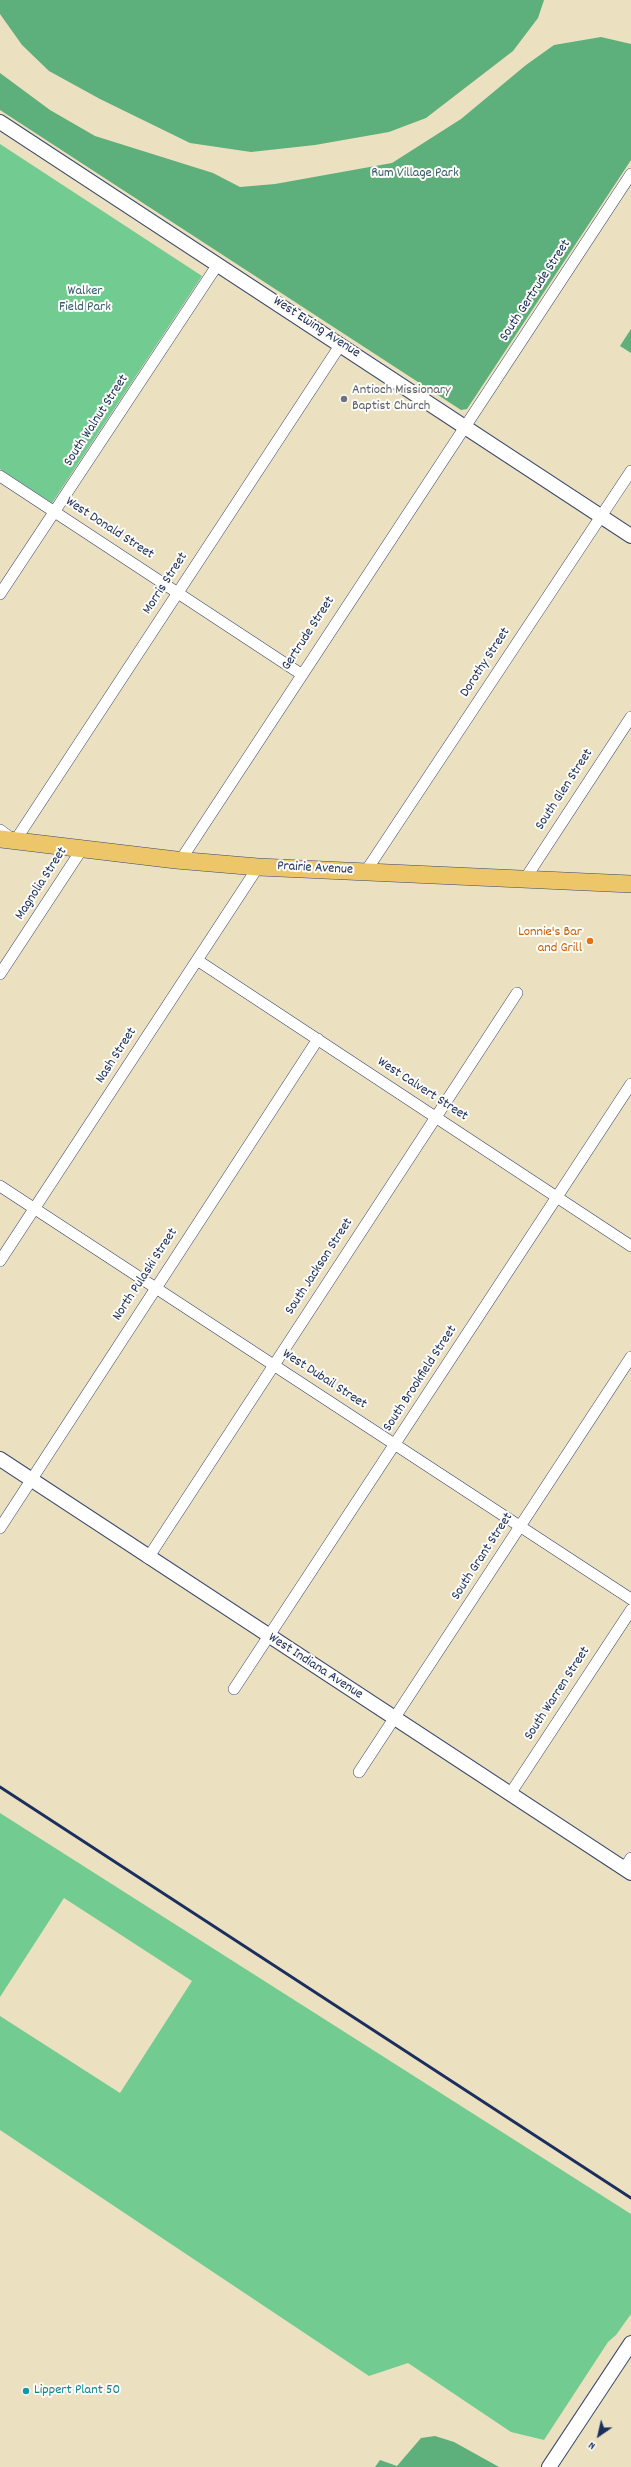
<!DOCTYPE html>
<html>
<head>
<meta charset="utf-8">
<style>
  body { margin:0 }
  #map { position:relative; width:631px; height:2467px; overflow:hidden; background:#ebe1c0; font-family:Dekko,sans-serif }
  canvas { display:block }
  .north { position:absolute; left:579px; top:2415px; width:40px; height:40px; -webkit-text-stroke:3px #fdfcf7; paint-order:stroke; rotate:214deg; font-size:11px; font-weight:700; line-height:16px; text-align:center; color:#1b2f5e }
  .north::after { content:''; display:block; margin:auto; width:14px; height:18px; background:#1b2f5e; clip-path:polygon(50% 0,100% 100%,50% 72%,0 100%) }
</style>
</head>
<body>
<div id="map">
<canvas width="631" height="2467"></canvas>
<div class="north">N</div>
</div>
<script>
const c = document.querySelector('canvas').getContext('2d');
c.lineJoin = 'round';
function fillPath(path, color) { c.fillStyle = color; c.fill(path, 'evenodd'); }
const toPath = rows => new Path2D(rows.map(r => 'M' + r).join(''));
function strokePath(path, color, width, dash) { c.strokeStyle = color; c.lineWidth = width; c.lineCap = dash ? 'butt' : 'round'; c.setLineDash(dash || []); c.stroke(path); }
function write(font, color, halo, rows, align = 'center') {
  c.font = font + ' Dekko,sans-serif'; c.lineWidth = 4; c.setLineDash([]); c.textBaseline = 'middle'; c.strokeStyle = halo; c.fillStyle = color; for (const [text, x, y, turn = 0] of rows) {
    c.save(); c.translate(x, y); c.rotate((+turn || 0) * Math.PI / 180); c.textAlign = isNaN(turn) ? turn : align; if (halo) c.strokeText(text, 0, 0); c.fillText(text, 0, 0); c.restore();
  }
}
fillPath(toPath([
  [0,144,202,276,52,503,0,469],
  [0,1813,631,2214,631,2314,616,2335,608,2342,544,2440,511,2432,408,2363,369,2376,0,2130,0,2016,120,2093,192,1981,64,1898,0,1997]
]), '#72cb91');
fillPath(toPath([
  [0,0,544,0,538,18,513,51,426,118,389,132,315,145,251,152,190,143,100,99,49,71,22,45,0,14],
  [601,37,631,44,631,160,467,409,461,410,0,110,0,73,50,110,95,136,213,173,240,187,275,184,392,163,461,119,526,65,554,45],
  [631,329,631,353,620,346],
  [435,2436,454,2442,499,2467,375,2467,380,2460,397,2466,421,2438]
]), '#5daf7b');
const minor = toPath([
  [0,476,301,674],
  [0,594,218,264],
  [0,830,15,841,341,344],
  [180,861,631,174],
  [366,871,631,471],
  [525,879,631,717],
  [197,960,631,1246],
  [0,974,82,849],
  [0,1186,631,1599],
  [0,1261,258,867],
  [0,1528,318,1039],
  [148,1558,517,993],
  [234,1689,631,1084],
  [359,1772,631,1357],
  [510,1794,631,1610],
  [624,1869,631,1858]
]);
const tertiary = toPath([
  [0,122,631,536],
  [0,1459,631,1873],
  [549,2467,631,2343]
]);
const primary = toPath([
  [0,839,176,860,258,867,631,884]
]);
strokePath(minor, '#3a4a6d', 12);
strokePath(tertiary, '#3a4a6d', 16);
strokePath(primary, '#3a4a6d', 18);
strokePath(minor, '#fff', 11);
strokePath(tertiary, '#fff', 14);
strokePath(primary, '#ecc669', 17);
strokePath(toPath([
  [0,1787,631,2198]
]), '#1b2f5e', 3);
for (const [x, y, r, color] of [
  [344,399,4,"#6b7280"],
  [590,941,4,"#e8710a"],
  [26,2391,4,"#0f9aa8"]
]) { const dot = new Path2D(); dot.arc(x, y, r, 0, 2 * Math.PI); c.fillStyle = color; c.fill(dot); strokePath(dot, '#fdfcf7', 1.5); }
write('14px', '#355e6d', '#fdfcf7', [
  ["Rum Village Park",415,174],
  ["Walker",85,292],
  ["Field Park",85,308]
]);
write('14px', '#1b2f5e', '#fdfcf7', [
  ["South Gertrude Street",536,291,-57],
  ["West Ewing Avenue",316,328,33],
  ["South Walnut Street",97,421,-57],
  ["West Donald Street",109,529,33],
  ["Morris Street",166,584,-57],
  ["Gertrude Street",309,634,-57],
  ["Dorothy Street",486,663,-57],
  ["South Glen Street",565,790,-57],
  ["Prairie Avenue",315,869,3],
  ["Magnolia Street",42,884,-57],
  ["Nash Street",117,1056,-57],
  ["West Calvert Street",422,1090,33],
  ["South Jackson Street",320,1267,-57],
  ["North Pulaski Street",146,1275,-57],
  ["South Brookfield Street",421,1379,-57],
  ["West Dubail Street",324,1380,33],
  ["South Grant Street",483,1557,-57],
  ["West Indiana Avenue",315,1667,33],
  ["South Warren Street",558,1694,-57]
]);
write('14px', '#5b616d', '#fdfcf7', [
  ["Antioch Missionary",352,391],
  ["Baptist Church",352,407]
], 'left');
write('14px', '#c56008', '#fdfcf7', [
  ["Lonnie's Bar",582,933],
  ["and Grill",582,949]
], 'right');
write('14px', '#0d838f', '#fdfcf7', [
  ["Lippert Plant 50",34,2391]
], 'left');
</script>
</body>
</html>
